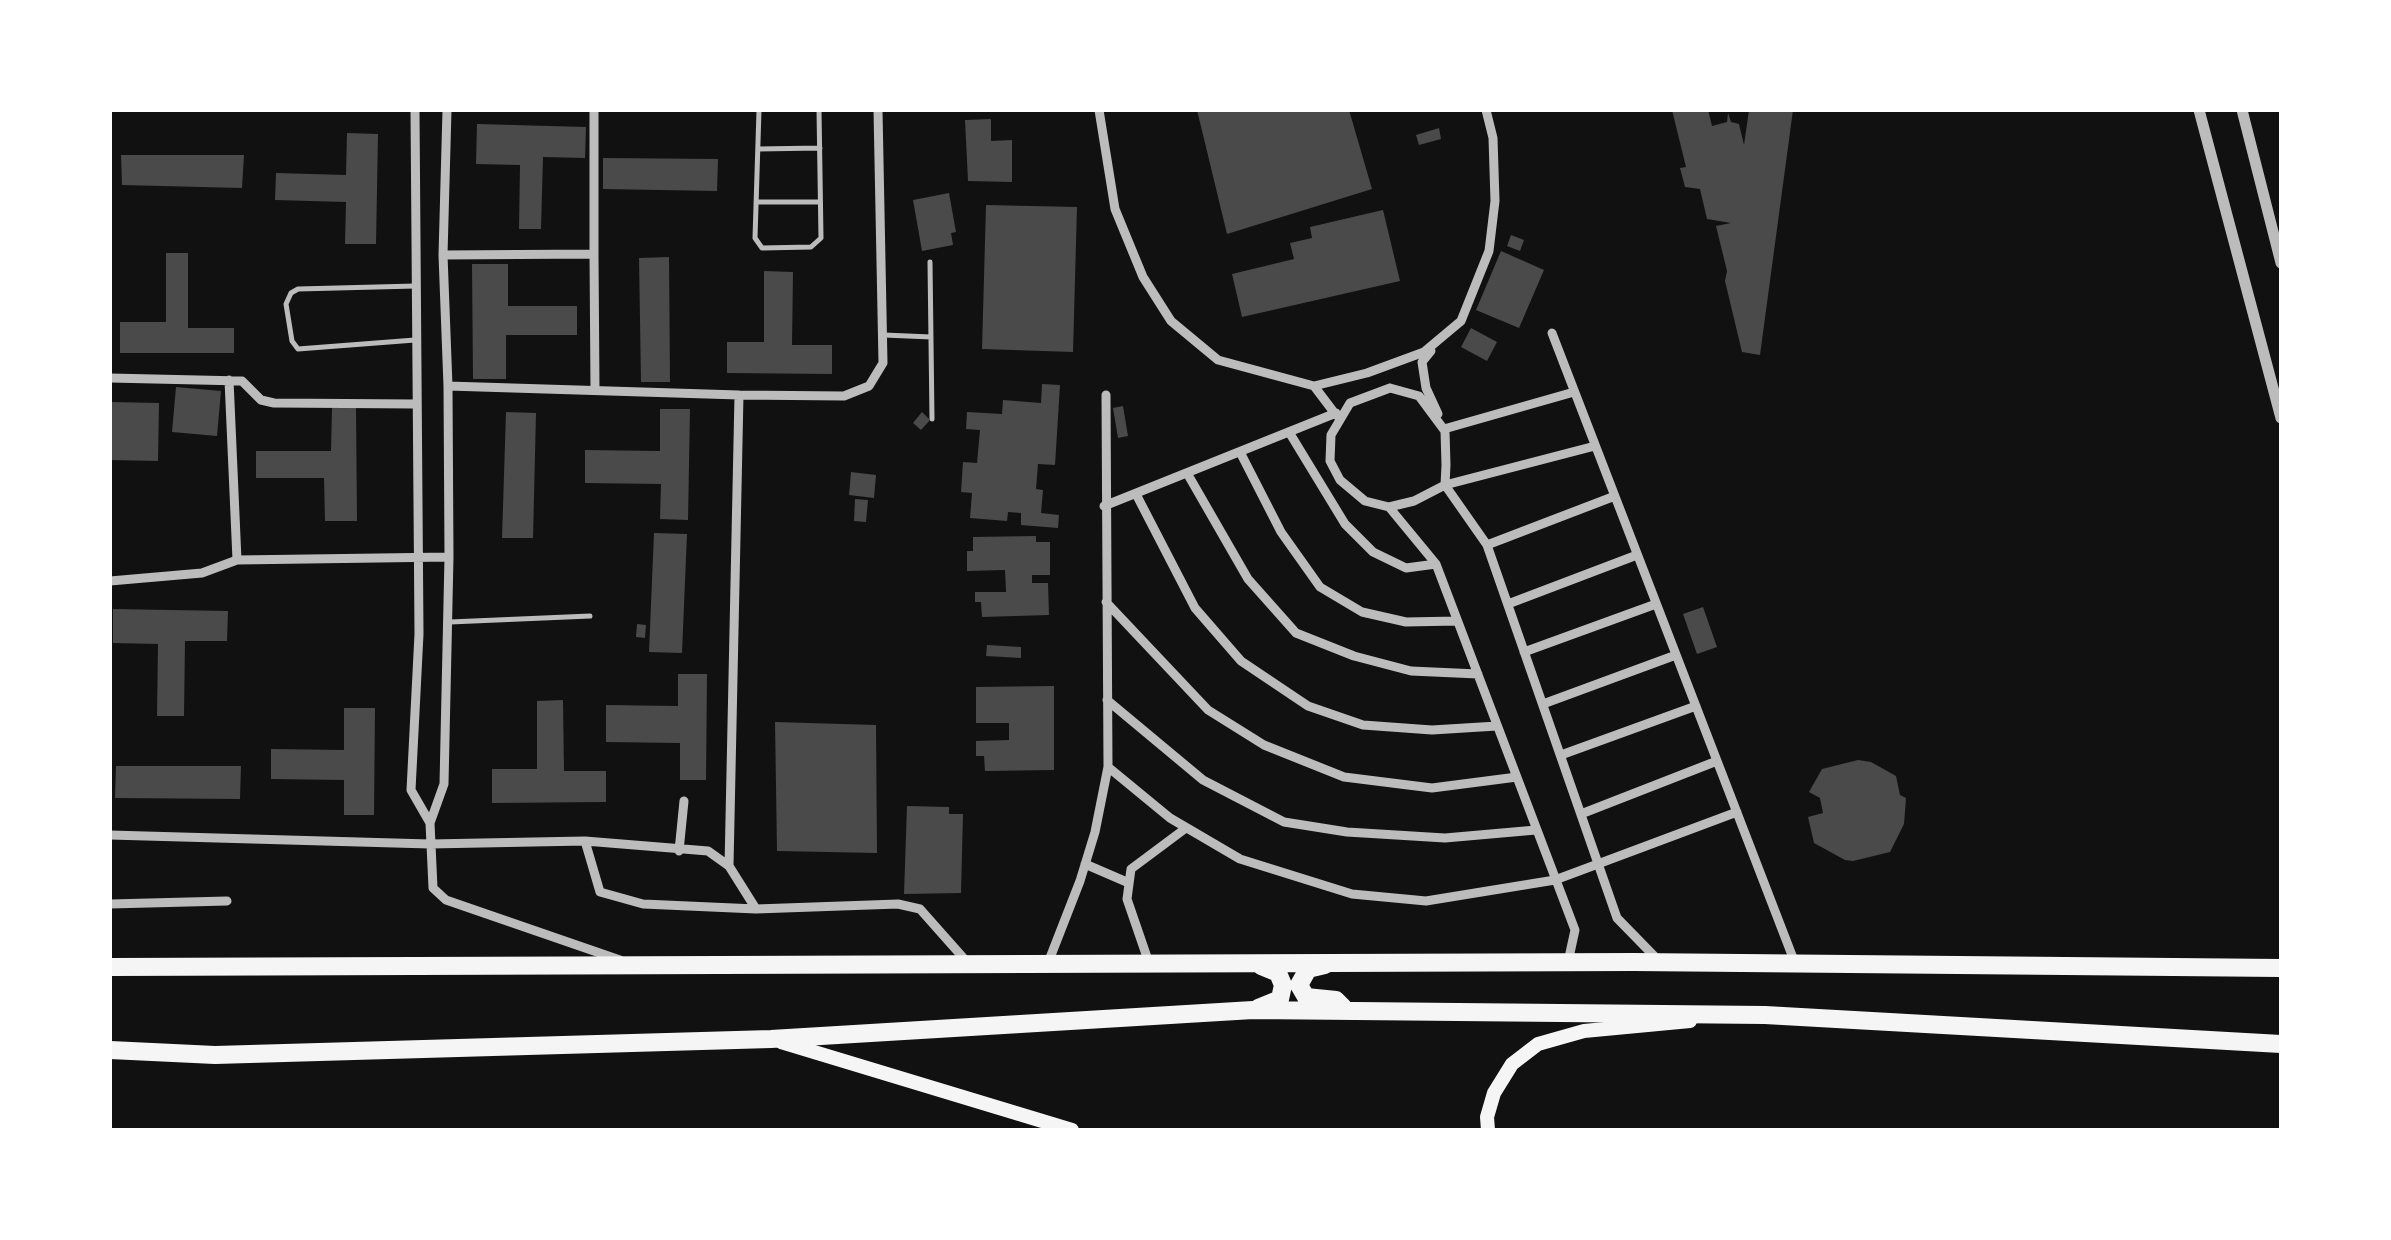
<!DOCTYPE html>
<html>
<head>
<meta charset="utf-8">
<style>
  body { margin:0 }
  #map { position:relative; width:2391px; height:1240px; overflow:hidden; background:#111; font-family:Ubuntu,sans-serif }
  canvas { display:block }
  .frame { position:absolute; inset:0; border:112px solid #fff; pointer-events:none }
</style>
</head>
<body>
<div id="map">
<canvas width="2391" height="1240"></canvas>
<div class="frame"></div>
</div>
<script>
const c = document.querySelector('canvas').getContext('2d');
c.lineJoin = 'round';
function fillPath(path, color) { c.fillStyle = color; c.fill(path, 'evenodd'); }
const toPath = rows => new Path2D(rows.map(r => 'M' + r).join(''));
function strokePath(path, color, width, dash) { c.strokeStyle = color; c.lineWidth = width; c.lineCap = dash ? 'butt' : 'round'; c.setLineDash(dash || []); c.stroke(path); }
fillPath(toPath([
  [1197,110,1349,110,1372,189,1227,234],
  [1672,110,1708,110,1712,126,1727,122,1728,113,1731,122,1739,124,1744,145,1749,110,1793,110,1760,355,1742,352,1725,281,1727,271,1716,226,1731,223,1707,219,1700,189,1685,187,1680,168,1686,167],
  [991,119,991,141,1012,140,1012,182,968,181,965,120],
  [477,124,586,127,585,158,543,157,541,229,519,229,520,165,476,164],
  [1439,128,1441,139,1419,145,1416,135],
  [347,133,378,134,376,244,345,244,346,202,275,200,276,173,346,175],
  [121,155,244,155,242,188,122,185],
  [603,158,718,159,717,191,603,189],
  [949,193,956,232,951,233,953,245,922,251,913,200],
  [986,205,1077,207,1073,352,982,349],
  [1383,210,1400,281,1242,317,1232,274,1294,259,1290,243,1312,238,1310,227],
  [1511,235,1524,240,1520,251,1507,246],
  [1501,251,1544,270,1519,328,1476,310],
  [166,253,188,253,188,328,234,328,234,353,120,353,120,322,166,322],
  [669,257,670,382,641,382,639,258],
  [472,264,508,264,508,306,577,306,577,335,506,335,506,379,473,379],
  [764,271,793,272,792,345,832,345,832,374,727,373,727,342,764,342],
  [1471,328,1497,342,1487,361,1461,347],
  [1042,384,1060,385,1055,465,1038,464,1036,489,1043,490,1041,513,1059,515,1058,528,1021,525,1021,513,1008,512,1007,521,970,518,972,493,961,492,963,462,977,463,980,430,966,429,967,412,1002,414,1003,400,1041,403],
  [176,387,221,391,217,436,172,432],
  [110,402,159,403,158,461,110,460],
  [1123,406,1128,436,1118,438,1113,408],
  [332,408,356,408,357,521,325,521,324,478,256,478,256,451,331,451],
  [660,409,690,409,688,520,660,519,661,484,585,483,585,450,660,451],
  [506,412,536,413,533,538,502,538],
  [922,412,930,420,921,430,913,423],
  [851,472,876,475,874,498,849,495],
  [855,499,868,500,866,522,854,521],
  [654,533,687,534,682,653,649,652],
  [1036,536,1036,542,1050,542,1050,575,1032,575,1032,583,1048,583,1049,615,982,617,981,602,975,602,975,592,1006,592,1005,570,967,571,967,551,973,551,973,537],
  [1703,607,1717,647,1697,654,1683,614],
  [113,609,228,611,227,641,185,641,184,716,157,716,158,644,113,643],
  [637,624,646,625,645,638,636,637],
  [987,645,1021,647,1021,658,986,656],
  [678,674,707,674,706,780,680,780,680,743,606,742,606,705,678,706],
  [1054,686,1054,770,985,771,984,756,976,756,976,741,1009,740,1009,723,976,723,976,687],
  [563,700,564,771,606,771,606,802,492,803,492,769,537,769,537,701],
  [344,708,375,708,374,815,344,815,344,780,271,779,271,749,344,750],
  [775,722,876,725,877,853,777,851],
  [1858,760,1871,762,1896,776,1900,795,1906,798,1904,824,1890,852,1853,861,1845,860,1814,843,1808,817,1823,813,1820,798,1809,792,1822,769],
  [116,766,241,766,240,799,115,798],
  [907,806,949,807,949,814,963,814,961,893,904,894]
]), '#4a4a4a');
strokePath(toPath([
  [759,110,755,238,762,248,811,247,821,238,819,110],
  [758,149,820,148],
  [756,202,820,202],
  [930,262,932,419],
  [884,335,931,337],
  [415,340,298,349,292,341,286,304,291,293,298,289,415,286],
  [450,622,590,616]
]), '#bcbcbc', 5);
strokePath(toPath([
  [415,110,419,634,411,790,430,823],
  [447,110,443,255,448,386,449,557,444,784,430,823,433,888,446,900,620,960],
  [1099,110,1115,209,1143,277,1171,321,1218,360,1314,386,1367,373,1424,352,1461,321,1489,251,1495,201,1493,138,1486,110],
  [594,254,594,110],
  [443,255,594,254,595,390],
  [1552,333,1795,963],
  [1431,351,1422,362,1426,388,1438,414],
  [110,378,242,381,261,400,274,403,415,404],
  [229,380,237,560],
  [448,386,739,395],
  [1314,386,1336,415],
  [1390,388,1419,396,1445,431,1446,465,1445,485,1414,501,1389,507,1365,501,1340,480,1330,461,1331,435,1350,403,1390,388],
  [1444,429,1574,392],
  [1289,432,1345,524,1373,552,1406,568,1436,564],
  [1595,446,1445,485,1487,545,1617,918,1658,960],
  [1240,452,1281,532,1320,587,1362,612,1406,622,1457,621],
  [1187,473,1248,579,1296,633,1354,656,1411,671,1478,674],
  [1136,494,1195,608,1241,661,1308,706,1363,725,1432,730,1497,726],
  [1104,506,1336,413],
  [1389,507,1436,564,1575,930,1568,962],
  [1487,545,1615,496],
  [110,581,202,573,237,560,449,557],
  [1106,602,1208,710,1264,745,1344,777,1432,788,1517,777],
  [1508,604,1637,555],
  [1524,652,1656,604],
  [1107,700,1203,780,1284,822,1347,832,1445,838,1536,830],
  [1543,704,1676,655],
  [1561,755,1696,706],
  [1108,767,1170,818,1240,859,1352,894,1426,901,1555,880,1737,812],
  [1581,814,1717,761],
  [110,835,430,844,585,841,708,851,729,866,739,395,844,396,869,386,883,363,878,110],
  [585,841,600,892,643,904,756,909,898,904,920,909,967,962],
  [679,851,684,801],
  [1085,864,1129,883],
  [729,866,756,909],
  [110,904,227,901],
  [1048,963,1080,881,1095,832,1108,767,1106,395],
  [1149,963,1127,899,1131,869,1186,828]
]), '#bcbcbc', 9);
strokePath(toPath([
  [2199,110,2281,418],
  [2242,110,2281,263]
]), '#bcbcbc', 11);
strokePath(toPath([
  [781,1042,1072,1130],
  [1488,1130,1487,1117,1494,1093,1512,1064,1538,1044,1584,1031,1690,1021]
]), '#f5f5f5', 14);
strokePath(toPath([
  [1325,965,1308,969,1299,985,1306,997,1336,1000,1343,1007],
  [110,967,1634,962,2281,968],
  [1258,1008,1280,999,1283,985,1278,973,1261,966],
  [110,1050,215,1055,771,1039,1253,1010,1765,1015,2281,1044]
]), '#f5f5f5', 18);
</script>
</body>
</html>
